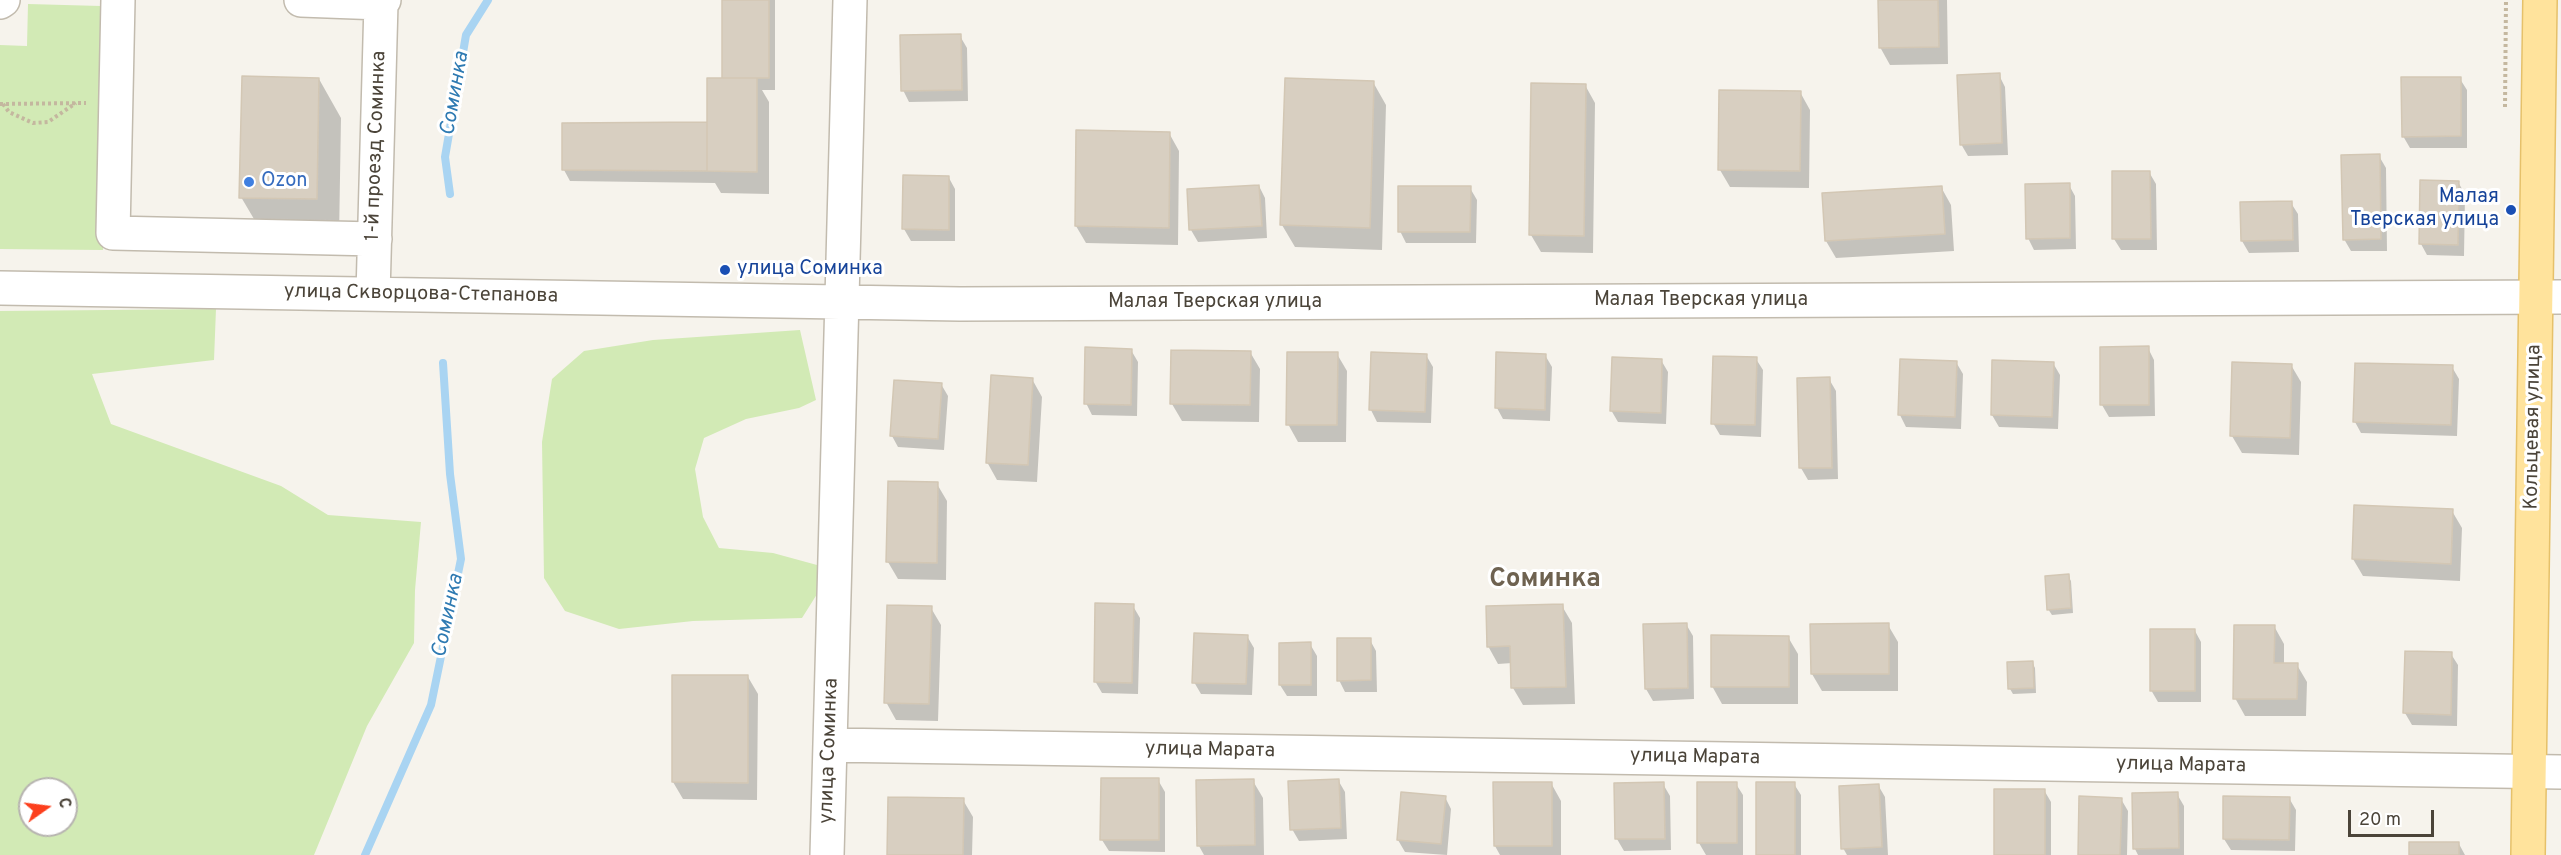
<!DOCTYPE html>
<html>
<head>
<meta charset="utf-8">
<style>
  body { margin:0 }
  #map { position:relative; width:2561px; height:855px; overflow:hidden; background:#f6f3ec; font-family:Overpass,sans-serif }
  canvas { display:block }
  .north { position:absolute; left:18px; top:777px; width:60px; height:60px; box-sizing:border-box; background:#fff; border:2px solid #b7b4b0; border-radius:50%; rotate:76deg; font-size:16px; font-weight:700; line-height:24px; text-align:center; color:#4b4439 }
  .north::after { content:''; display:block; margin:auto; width:21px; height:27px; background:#fc3f1d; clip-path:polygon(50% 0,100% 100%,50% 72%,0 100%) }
  .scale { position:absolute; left:2348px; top:810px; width:86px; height:27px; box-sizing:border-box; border:3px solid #4b4439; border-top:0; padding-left:8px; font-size:18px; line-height:21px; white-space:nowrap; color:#4b4439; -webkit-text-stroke:4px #fff; paint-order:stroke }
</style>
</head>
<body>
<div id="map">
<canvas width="2561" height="855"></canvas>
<div class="north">С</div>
<div class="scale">20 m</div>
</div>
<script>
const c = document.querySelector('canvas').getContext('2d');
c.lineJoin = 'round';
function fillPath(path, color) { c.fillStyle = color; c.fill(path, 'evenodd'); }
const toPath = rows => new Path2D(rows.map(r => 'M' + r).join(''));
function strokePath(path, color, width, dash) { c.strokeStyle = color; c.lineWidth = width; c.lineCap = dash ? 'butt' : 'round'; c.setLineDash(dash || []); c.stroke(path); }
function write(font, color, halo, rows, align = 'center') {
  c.font = font + ' Overpass,sans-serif'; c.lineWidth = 6; c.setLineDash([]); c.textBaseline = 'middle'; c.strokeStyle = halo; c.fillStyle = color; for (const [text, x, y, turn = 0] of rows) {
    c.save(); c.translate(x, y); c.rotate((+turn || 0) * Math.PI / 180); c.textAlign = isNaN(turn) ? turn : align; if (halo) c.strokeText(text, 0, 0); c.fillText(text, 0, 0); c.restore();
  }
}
fillPath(toPath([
  [28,4,101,6,103,250,0,249,0,45,27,46],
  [216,309,214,360,92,374,111,424,281,486,328,515,421,522,415,590,414,643,367,726,314,855,0,855,0,311],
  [30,789,66,789,66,825,30,825],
  [800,330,816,400,799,408,746,419,704,438,695,469,703,517,719,548,773,553,817,565,819,591,802,618,693,621,619,629,565,611,544,578,542,442,552,379,584,351,653,340]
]), '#d2eab5');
fillPath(toPath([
  [723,0,775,0,775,90,762,90,769,102,769,194,721,193,715,183,570,181,564,170,709,128,723,79],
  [1880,0,1947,0,1948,64,1890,65,1880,47],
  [960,36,967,48,968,101,909,102,903,90],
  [1999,75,2005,87,2008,155,1968,156,1961,144],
  [319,79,341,118,339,238,264,236,241,197],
  [2460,79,2467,90,2467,148,2410,148,2403,136],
  [1373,82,1386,105,1382,250,1295,247,1282,225],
  [1585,85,1595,103,1593,253,1541,252,1531,235],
  [1800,92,1810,110,1809,188,1730,187,1720,170],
  [1169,133,1179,151,1178,245,1086,243,1076,226],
  [2379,156,2386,168,2387,251,2351,251,2344,239],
  [2149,172,2156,184,2157,250,2121,250,2114,239],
  [949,178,955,189,955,241,911,241,904,229],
  [2458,182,2465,194,2464,256,2427,255,2421,244],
  [2069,185,2075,196,2076,249,2034,250,2028,238],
  [1259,186,1265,198,1267,238,1198,242,1191,230],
  [1941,187,1951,205,1954,251,1836,258,1826,241],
  [1470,188,1477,200,1476,243,1406,243,1400,231],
  [2291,203,2298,214,2299,252,2249,253,2242,241,2241,204],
  [2101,348,2148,348,2154,360,2155,416,2109,417,2102,405],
  [1131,350,1138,362,1137,416,1092,415,1086,403],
  [1250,352,1260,369,1259,422,1182,421,1172,404],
  [1337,354,1347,371,1346,442,1298,442,1288,424],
  [1426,355,1433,367,1431,423,1377,422,1371,410],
  [1545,355,1552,367,1550,421,1503,419,1497,408],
  [1756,359,1763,370,1761,437,1720,435,1713,423],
  [1661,360,1668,372,1666,424,1618,422,1611,410],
  [1956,362,1963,374,1961,429,1906,427,1900,415],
  [2053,363,2060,375,2058,429,1999,427,1992,415],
  [2291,365,2301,382,2299,455,2242,453,2232,436],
  [2452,367,2459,379,2457,436,2361,433,2355,422],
  [1032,379,1042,397,1037,482,997,480,987,462],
  [1829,379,1836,391,1838,479,1808,480,1801,468],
  [941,384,948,396,944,450,898,447,892,436],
  [937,484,947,501,946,580,898,579,888,562],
  [2452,511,2462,528,2460,581,2363,576,2353,559],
  [2068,576,2071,581,2073,613,2052,615,2048,609],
  [1133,606,1140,618,1138,694,1102,693,1095,681],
  [1562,606,1572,623,1575,704,1523,705,1513,688,1512,663,1498,664,1488,646],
  [931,608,941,625,938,721,896,720,886,702],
  [1686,624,1693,636,1694,699,1653,701,1646,689],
  [1888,625,1898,642,1898,691,1822,691,1812,674,1811,626],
  [2274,626,2284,644,2284,664,2297,665,2307,682,2306,716,2245,716,2235,698],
  [2195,631,2201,642,2201,702,2158,702,2151,690],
  [1247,636,1254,648,1252,695,1201,694,1194,682],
  [1788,637,1798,654,1798,704,1722,704,1712,686],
  [1370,640,1376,651,1377,692,1345,692,1339,680],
  [1310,644,1317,656,1317,696,1287,696,1280,685],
  [2451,654,2458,665,2457,726,2412,725,2405,713],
  [2032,662,2035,668,2036,693,2013,694,2010,689],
  [748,677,758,694,757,800,683,799,673,782],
  [1158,780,1165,792,1165,852,1109,851,1102,840],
  [1338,780,1345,792,1347,839,1299,841,1292,829],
  [1253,781,1263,798,1264,855,1204,855,1199,846],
  [1551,783,1561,801,1561,855,1500,855,1495,846],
  [1663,784,1670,796,1671,850,1624,851,1617,839],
  [1736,784,1743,795,1743,855,1706,855,1699,843],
  [1794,784,1801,795,1801,855,1758,855],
  [1878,785,1885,797,1888,855,1847,855,1843,848],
  [2044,790,2051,802,2051,855,1996,855],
  [1402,793,1445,797,1451,809,1447,855,1405,852,1398,840],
  [2177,794,2184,806,2184,855,2138,855,2135,849],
  [2289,798,2296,810,2295,851,2231,850,2224,839],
  [2121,799,2128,811,2127,855,2079,855],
  [963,800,973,817,972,855,888,855],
  [2459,844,2465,855,2410,855]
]), '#0003');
strokePath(toPath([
  [450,194,445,157,466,35,488,0],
  [365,855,431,705,461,559,450,474,443,363]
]), '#a9d4f2', 8);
const building = toPath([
  [722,0,769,0,769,78,722,78,722,0],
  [1878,0,1938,0,1939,47,1879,48,1878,0],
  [961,34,962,90,901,91,900,35,961,34],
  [2000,73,2002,143,1960,145,1957,75,2000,73],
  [242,76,319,78,317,199,239,198,242,76],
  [2401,77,2461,77,2461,136,2402,137,2401,77],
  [707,78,757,78,757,172,707,171,707,78],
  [1285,78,1374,81,1370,228,1280,225,1285,78],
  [1531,83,1586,84,1584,236,1529,235,1531,83],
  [1719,90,1801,91,1800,171,1718,170,1719,90],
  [707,122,707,171,562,170,562,123,707,122],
  [1076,130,1170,132,1169,228,1075,226,1076,130],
  [2380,154,2381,239,2343,240,2341,155,2380,154],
  [2112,171,2150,171,2151,239,2112,239,2112,171],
  [903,175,949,176,949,230,902,229,903,175],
  [2420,180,2459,181,2458,245,2419,244,2420,180],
  [2070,183,2070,238,2026,239,2025,184,2070,183],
  [1259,185,1262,226,1189,230,1187,189,1259,185],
  [1398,186,1471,186,1470,232,1398,232,1398,186],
  [1942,186,1945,234,1825,241,1822,193,1942,186],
  [2292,201,2293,240,2241,241,2240,202,2292,201],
  [2149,346,2149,405,2100,405,2100,347,2149,346],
  [1085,347,1132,349,1131,405,1084,404,1085,347],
  [1171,350,1251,351,1250,405,1170,404,1171,350],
  [1287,352,1338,352,1337,425,1286,425,1287,352],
  [1371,352,1427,354,1425,412,1369,410,1371,352],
  [1496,352,1546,354,1545,410,1495,408,1496,352],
  [1713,356,1757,357,1755,425,1711,424,1713,356],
  [1612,357,1662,359,1661,413,1610,411,1612,357],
  [1900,359,1957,361,1955,417,1898,415,1900,359],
  [1992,360,2054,362,2052,417,1991,415,1992,360],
  [2232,362,2292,364,2290,438,2230,436,2232,362],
  [2355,363,2453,365,2451,425,2353,422,2355,363],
  [991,375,1033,378,1028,465,986,463,991,375],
  [1830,377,1832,468,1799,468,1797,378,1830,377],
  [894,380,942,383,938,439,890,436,894,380],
  [888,481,938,482,937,563,886,562,888,481],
  [2354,505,2453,509,2451,564,2352,559,2354,505],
  [2069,574,2071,608,2047,610,2045,576,2069,574],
  [1095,603,1134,604,1132,683,1094,682,1095,603],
  [1563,604,1566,687,1511,688,1510,646,1487,647,1486,606,1563,604],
  [887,605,932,606,929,704,884,703,887,605],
  [1687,623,1688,688,1645,689,1643,624,1687,623],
  [1889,623,1889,674,1811,674,1810,624,1889,623],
  [2234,625,2275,625,2274,663,2298,663,2297,699,2233,699,2234,625],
  [2150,629,2195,629,2195,691,2150,691,2150,629],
  [1194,633,1248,635,1246,684,1192,683,1194,633],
  [1711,635,1789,636,1789,687,1711,687,1711,635],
  [1337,638,1371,638,1371,680,1337,681,1337,638],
  [1311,642,1311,685,1279,685,1279,643,1311,642],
  [2405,651,2452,652,2451,715,2403,713,2405,651],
  [2033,661,2034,688,2008,689,2007,662,2033,661],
  [672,675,748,675,748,783,672,782,672,675],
  [1101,778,1159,778,1159,840,1100,840,1101,778],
  [1254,779,1255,845,1197,846,1196,780,1254,779],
  [1339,779,1341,828,1290,830,1288,781,1339,779],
  [1493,782,1552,782,1552,846,1494,846,1493,782],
  [1664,782,1665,839,1615,839,1614,783,1664,782],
  [1697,782,1737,782,1737,843,1697,843,1697,782],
  [1756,782,1795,782,1795,855,1756,855,1756,782],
  [1879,784,1882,847,1841,849,1839,786,1879,784],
  [1994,789,2045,789,2045,855,1994,855,1994,789],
  [1401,792,1446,796,1441,844,1397,840,1401,792],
  [2178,792,2179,848,2133,849,2132,793,2178,792],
  [2079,796,2122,798,2120,855,2078,855,2079,796],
  [2223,796,2290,797,2289,840,2223,839,2223,796],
  [888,797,964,798,963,855,887,855,888,797],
  [2409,842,2459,842,2459,855,2409,855,2409,842]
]);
fillPath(building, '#d8cfc1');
strokePath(building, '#d3c7b4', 1.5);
const minor = toPath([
  [118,0,113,233,375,239],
  [301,0,381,3],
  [0,2,3,0],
  [0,288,960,304,2561,297],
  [373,294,381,3,384,0],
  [830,745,2561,772],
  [827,855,850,0]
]);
const major = toPath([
  [2528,855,2540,0]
]);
strokePath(minor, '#c2bbae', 36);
strokePath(major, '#e6c16a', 36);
strokePath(toPath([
  [0,104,86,103],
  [3,104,9,112,33,123,48,122,76,103],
  [2505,107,2506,0]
]), '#c4b79f', 4, [3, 3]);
strokePath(minor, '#fff', 33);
strokePath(major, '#ffe39c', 33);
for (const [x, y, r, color] of [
  [249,182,6,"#3f7fe0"],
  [2511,210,6,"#1a4fb4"],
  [725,270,6,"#1a4fb4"]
]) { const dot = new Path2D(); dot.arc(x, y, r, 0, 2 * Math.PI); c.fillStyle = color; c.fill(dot); strokePath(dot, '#fff', 2); }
write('20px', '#4b4439', '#fff', [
  ["1-й проезд Соминка",377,146,-88],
  ["улица Скворцова-Степанова",421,295,1],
  ["Малая Тверская улица",1701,301],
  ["Малая Тверская улица",1215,303],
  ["Кольцевая улица",2534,427,-89],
  ["улица Соминка",830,751,-88],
  ["улица Марата",1210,751,1],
  ["улица Марата",1695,758,1],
  ["улица Марата",2181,766,1]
]);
write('20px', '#366cbe', '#fff', [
  ["Ozon",261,182]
], 'left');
write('20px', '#164399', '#fff', [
  ["Малая",2499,198],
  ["Тверская улица",2499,221],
  ["улица Соминка",737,270,"left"]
], 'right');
write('italic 21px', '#2e7ab2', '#fff', [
  ["Соминка",456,94,-80],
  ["Соминка",449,616,-78]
]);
write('bold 26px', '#6e6250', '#fff', [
  ["Соминка",1545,581]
]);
</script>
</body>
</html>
